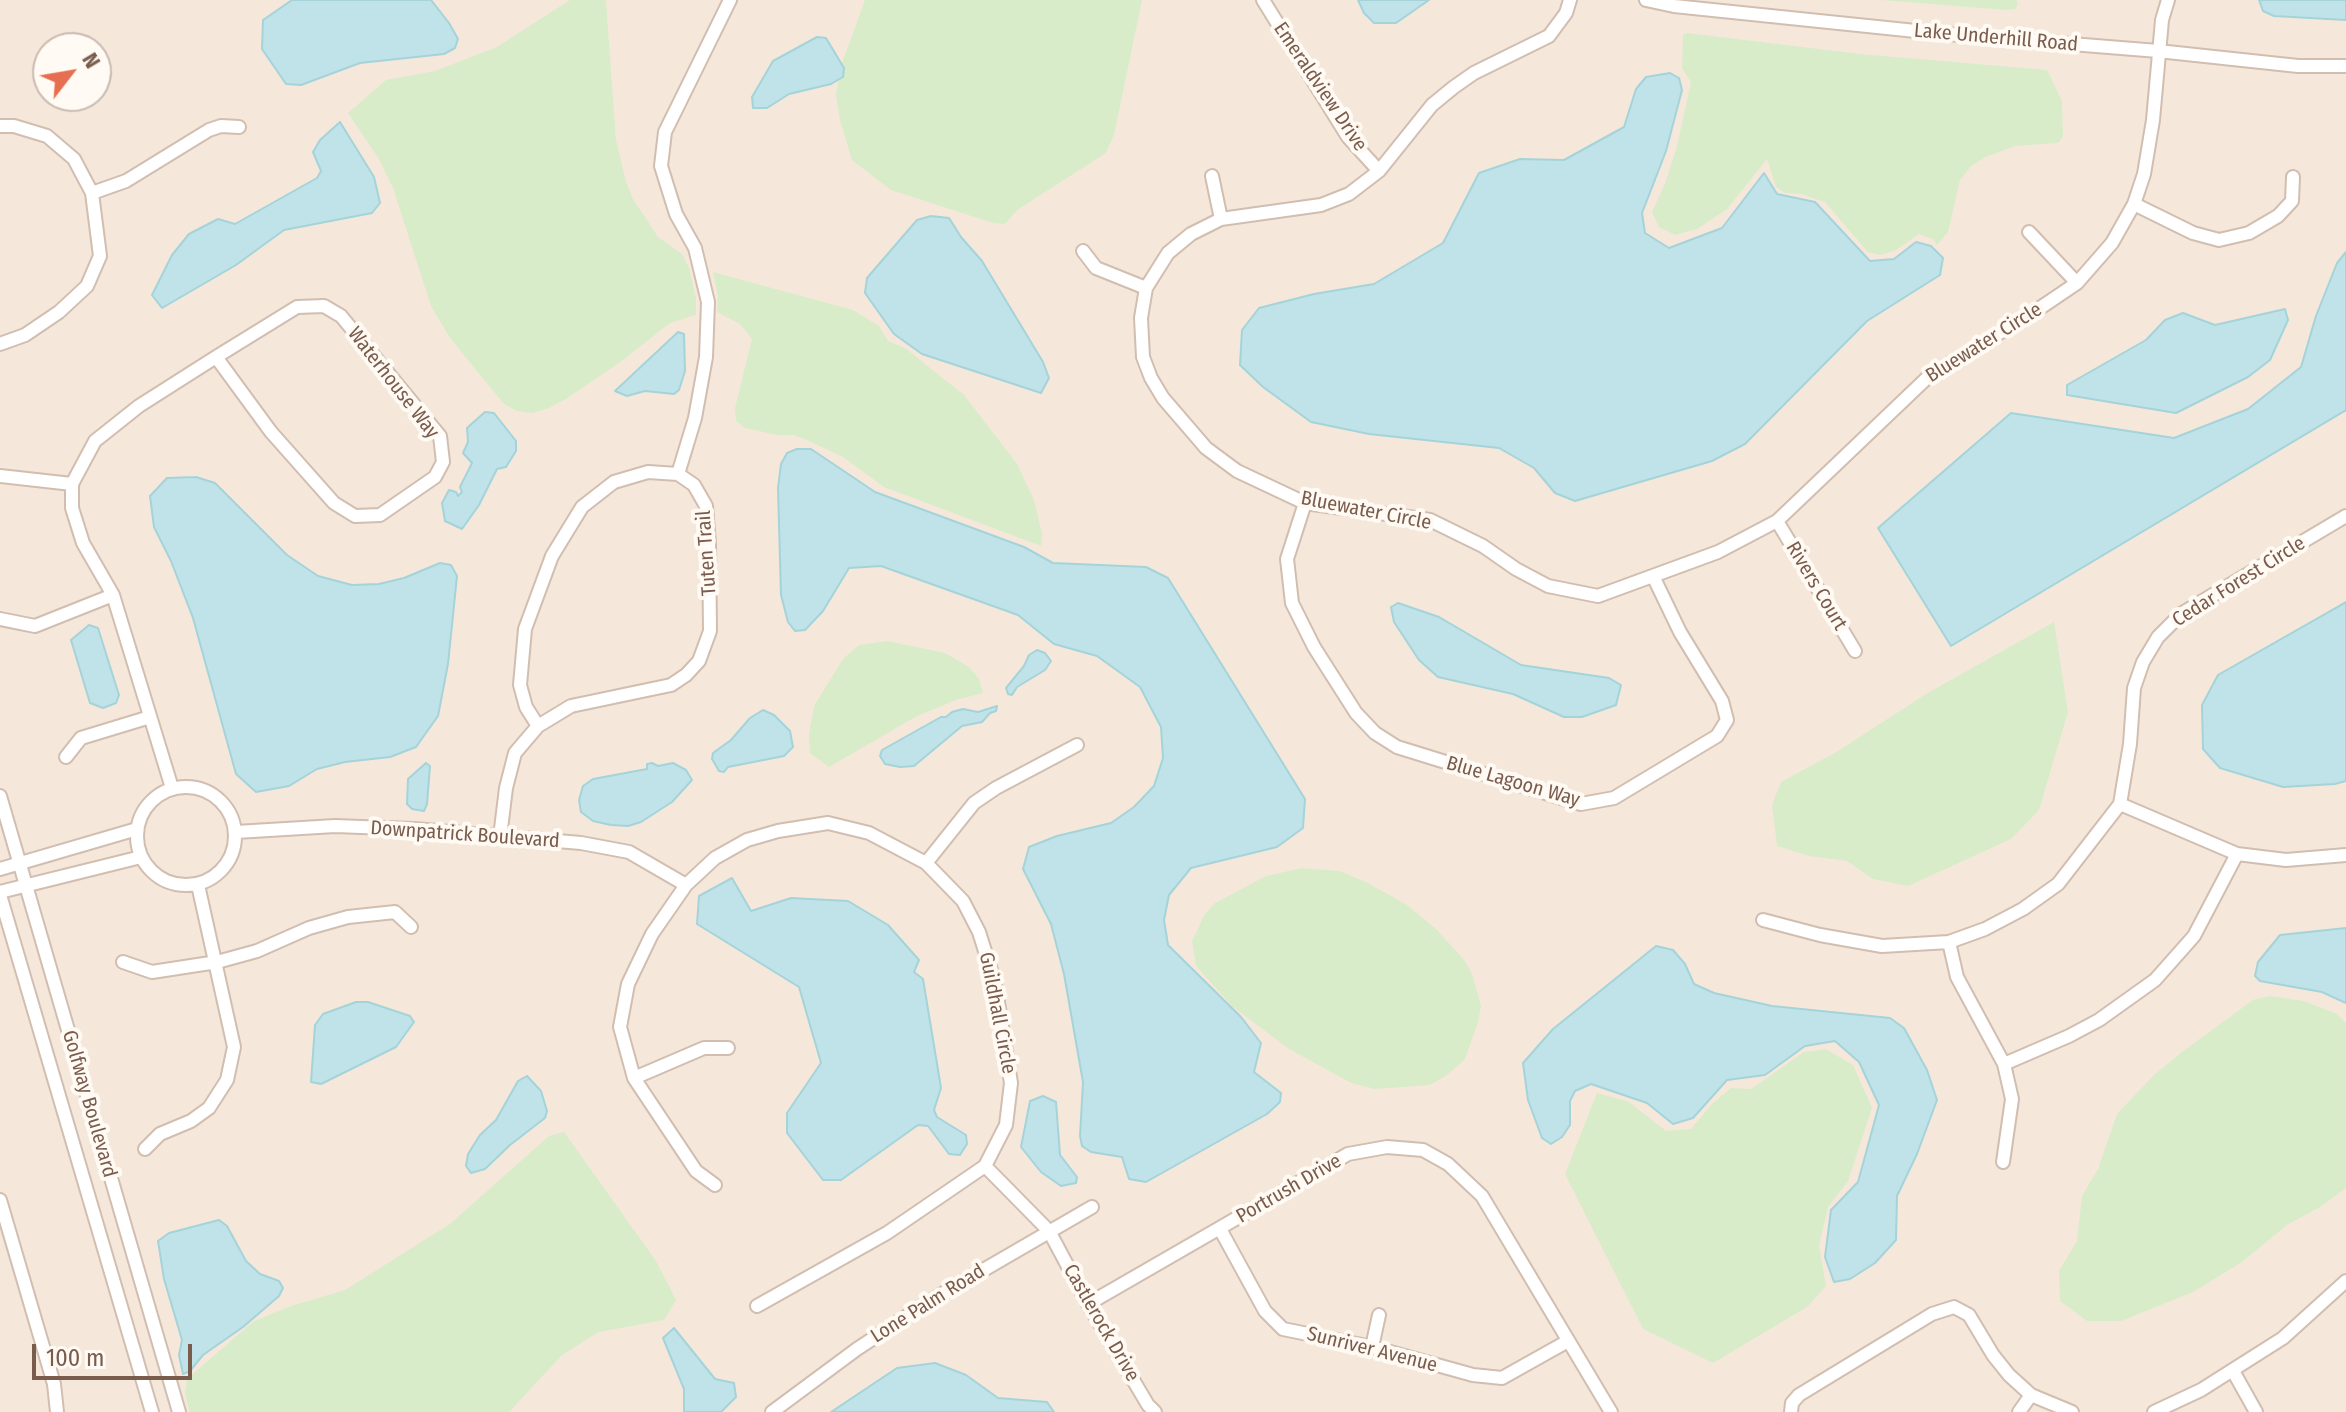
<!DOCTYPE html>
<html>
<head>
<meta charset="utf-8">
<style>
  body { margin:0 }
  #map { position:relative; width:2346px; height:1412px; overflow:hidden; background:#fdf6ec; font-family:"Fira Sans Condensed",sans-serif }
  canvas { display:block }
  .north { position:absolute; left:32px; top:32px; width:80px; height:80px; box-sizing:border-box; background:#fffaf3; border:2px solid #cabbb1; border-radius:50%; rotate:59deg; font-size:22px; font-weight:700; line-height:32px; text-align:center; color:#7a5c4d }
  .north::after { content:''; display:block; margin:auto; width:28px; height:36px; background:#e76f51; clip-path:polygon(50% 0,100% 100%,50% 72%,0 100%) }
  .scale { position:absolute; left:32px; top:1344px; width:160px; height:36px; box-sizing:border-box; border:4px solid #7a5c4d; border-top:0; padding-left:10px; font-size:24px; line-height:28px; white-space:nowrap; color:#7a5c4d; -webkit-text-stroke:6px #fffaf3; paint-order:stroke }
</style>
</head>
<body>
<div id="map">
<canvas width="2346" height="1412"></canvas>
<div class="north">N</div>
<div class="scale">100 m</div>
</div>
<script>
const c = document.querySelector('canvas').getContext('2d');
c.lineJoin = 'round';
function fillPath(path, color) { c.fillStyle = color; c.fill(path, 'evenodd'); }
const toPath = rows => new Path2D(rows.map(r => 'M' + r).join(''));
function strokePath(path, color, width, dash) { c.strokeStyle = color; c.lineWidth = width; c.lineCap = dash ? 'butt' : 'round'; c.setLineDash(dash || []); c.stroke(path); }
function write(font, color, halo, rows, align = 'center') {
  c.font = font + ' "Fira Sans Condensed",sans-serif'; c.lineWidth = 8; c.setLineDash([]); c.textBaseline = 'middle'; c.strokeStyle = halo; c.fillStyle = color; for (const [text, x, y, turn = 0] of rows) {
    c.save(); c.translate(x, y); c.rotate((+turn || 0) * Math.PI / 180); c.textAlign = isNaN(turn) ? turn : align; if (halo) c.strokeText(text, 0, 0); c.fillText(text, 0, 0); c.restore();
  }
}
fillPath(toPath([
  [0,0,2346,0,2346,1412,0,1412],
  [48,48,96,48,96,96,48,96]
]), '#f5e8da');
fillPath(toPath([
  [570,0,606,0,616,140,626,182,633,199,658,237,682,254,689,268,696,298,696,315,670,323,623,360,566,399,549,408,532,413,517,411,504,404,450,338,431,306,393,188,379,159,348,113,386,80,435,71,497,47],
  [865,0,1142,0,1114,135,1106,153,1017,210,1005,224,993,223,891,190,852,160,840,120,836,94,842,63],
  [1881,0,2016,0,2018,2,2016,9,2006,10],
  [1687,33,1860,54,2047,70,2062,101,2063,137,2058,143,2015,146,1986,157,1971,166,1960,180,1948,232,1937,245,1933,239,1919,234,1896,250,1880,255,1868,252,1825,202,1801,194,1785,193,1776,187,1767,159,1727,209,1697,229,1675,235,1659,227,1652,212,1665,184,1677,146,1691,82,1682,68,1683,35],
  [713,272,853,310,879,326,888,341,905,348,964,395,1017,464,1034,500,1042,534,1041,546,884,487,843,457,809,441,794,435,777,435,745,428,736,421,735,408,752,339,740,324,717,312,718,295],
  [2054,622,2068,712,2039,810,2011,839,1908,886,1873,879,1847,861,1809,856,1777,846,1772,805,1781,782,1838,751,1926,694],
  [887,641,945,653,969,667,979,679,983,693,956,700,917,716,829,767,810,753,809,734,814,706,843,659,859,645],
  [1302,868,1340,871,1368,883,1407,905,1436,929,1465,961,1472,974,1481,1006,1478,1022,1465,1059,1447,1075,1430,1085,1375,1089,1351,1083,1289,1049,1232,1006,1196,966,1192,941,1205,914,1215,903,1266,876],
  [2269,996,2304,1001,2337,1014,2346,1023,2346,1188,2320,1207,2287,1225,2242,1262,2193,1292,2121,1321,2087,1321,2060,1301,2059,1271,2077,1241,2082,1196,2098,1169,2117,1114,2154,1075,2186,1049,2253,1000],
  [1826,1049,1853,1065,1872,1108,1848,1181,1828,1207,1819,1245,1826,1286,1807,1307,1713,1363,1643,1329,1565,1174,1597,1093,1629,1102,1666,1131,1691,1129,1712,1104,1731,1088,1751,1089,1804,1052],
  [564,1132,656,1261,676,1300,664,1320,599,1332,562,1355,509,1412,190,1412,185,1393,187,1379,254,1321,291,1306,345,1290,450,1224,549,1136]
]), '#d8ecc9');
const water = toPath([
  [292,0,431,0,449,23,458,39,455,48,444,54,360,63,301,85,286,84,262,49,263,20,292,0],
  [1358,0,1429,0,1396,23,1374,23,1364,13,1358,0],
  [2259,0,2346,0,2346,20,2274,16,2263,11,2259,0],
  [817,37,826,38,844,68,843,77,831,84,789,94,767,108,753,108,752,97,773,61,817,37],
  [1670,73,1679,78,1682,90,1666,151,1642,213,1645,233,1669,248,1722,228,1764,173,1777,194,1815,202,1870,261,1894,259,1916,242,1931,246,1943,258,1940,275,1867,321,1745,444,1712,461,1575,501,1555,493,1534,468,1499,448,1369,434,1311,422,1263,387,1240,365,1242,330,1259,308,1314,294,1374,284,1443,243,1479,173,1520,159,1564,160,1624,127,1636,89,1646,77,1670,73],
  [340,122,374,177,380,203,372,213,284,230,236,265,162,308,152,295,172,255,189,234,218,219,235,224,317,178,321,171,313,152,320,140,340,122],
  [931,216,949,218,961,237,982,261,1043,362,1049,378,1041,393,922,354,894,334,865,293,867,278,917,220,931,216],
  [2346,252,2346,410,1951,646,1878,528,2011,413,2174,438,2248,409,2301,367,2316,316,2337,263,2346,252],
  [2285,309,2288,320,2270,360,2248,377,2176,413,2067,395,2067,385,2146,340,2165,320,2183,313,2215,325,2285,309],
  [678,332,684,334,685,371,679,390,674,394,645,391,627,396,615,391,678,332],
  [485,412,494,413,516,441,516,451,506,467,497,469,479,505,462,529,445,521,442,503,449,490,456,492,458,496,462,492,460,487,472,463,463,453,468,442,467,428,485,412],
  [797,449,811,449,875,492,1024,547,1053,563,1146,567,1168,578,1305,799,1303,828,1277,847,1191,868,1169,895,1164,920,1168,945,1241,1017,1261,1043,1254,1072,1281,1093,1280,1102,1267,1114,1146,1182,1129,1179,1122,1157,1091,1152,1082,1146,1080,1136,1083,1082,1064,974,1051,924,1023,869,1029,847,1057,836,1111,823,1134,807,1154,786,1163,758,1161,727,1140,687,1097,656,1054,644,1018,615,881,566,849,568,823,611,805,630,795,631,788,622,781,595,778,488,781,464,787,453,797,449],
  [196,477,215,483,287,555,318,576,352,585,379,584,404,578,440,563,451,565,457,576,448,664,438,716,416,747,390,757,345,762,317,769,289,786,256,792,236,774,193,618,171,561,154,527,150,496,167,478,196,477],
  [2346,602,2346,781,2335,784,2283,787,2220,768,2203,749,2202,705,2218,675,2346,602],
  [1398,603,1439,617,1521,665,1609,678,1621,685,1616,705,1582,717,1564,717,1513,694,1438,677,1419,660,1394,622,1391,607,1398,603],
  [89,625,98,628,119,695,116,703,103,708,90,703,71,640,89,625],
  [1037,650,1045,653,1051,661,1045,670,1017,687,1012,695,1008,694,1006,688,1024,666,1029,655,1037,650],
  [997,706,996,711,990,713,982,722,962,726,914,766,900,767,885,764,880,756,882,750,941,717,946,717,952,712,963,709,978,712,997,706],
  [763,710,774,715,790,731,793,747,784,756,728,767,724,772,719,771,712,759,713,753,731,740,750,718,763,710],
  [426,763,430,766,427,804,424,811,412,809,407,804,408,779,426,763],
  [652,763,658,766,673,763,686,770,692,780,672,802,641,822,628,826,611,825,593,821,581,812,579,800,583,786,593,779,647,769,647,764,652,763],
  [732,878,751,911,791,898,848,901,888,925,919,960,914,972,923,979,941,1088,934,1110,937,1117,966,1135,967,1144,960,1155,949,1154,928,1126,918,1125,841,1180,823,1180,787,1133,787,1113,821,1063,799,987,697,924,699,896,732,878],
  [2346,928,2346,1003,2322,992,2260,981,2255,976,2258,962,2280,935,2346,928],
  [1656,946,1673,950,1685,964,1694,984,1714,993,1772,1006,1890,1018,1904,1028,1927,1070,1937,1100,1917,1154,1897,1196,1896,1240,1875,1263,1850,1279,1834,1282,1825,1257,1831,1210,1858,1182,1879,1105,1859,1062,1835,1041,1805,1046,1765,1075,1727,1080,1693,1118,1673,1124,1647,1103,1591,1084,1575,1091,1570,1101,1570,1125,1562,1137,1551,1144,1542,1138,1528,1100,1523,1063,1553,1029,1656,946],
  [356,1002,368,1002,410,1016,414,1022,396,1047,321,1084,311,1082,315,1025,323,1014,356,1002],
  [527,1076,541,1091,547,1111,545,1118,510,1145,485,1169,471,1173,466,1166,468,1154,480,1135,496,1120,518,1081,527,1076],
  [1043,1096,1056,1102,1060,1155,1077,1177,1076,1183,1061,1186,1041,1172,1021,1147,1030,1101,1043,1096],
  [219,1220,227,1226,246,1261,260,1274,279,1281,283,1288,279,1296,243,1327,203,1355,190,1371,183,1374,179,1355,182,1340,164,1279,158,1241,169,1233,219,1220],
  [674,1328,715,1379,734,1383,736,1397,721,1412,684,1412,684,1389,663,1338,674,1328],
  [935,1363,966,1375,998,1398,1047,1402,1054,1412,831,1412,897,1368,935,1363]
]);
fillPath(water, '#bfe3e8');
strokePath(water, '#a5d3da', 2);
const minor = toPath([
  [1263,0,1348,137,1379,171],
  [1570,0,1566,13,1549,36,1474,73,1454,87,1432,105,1379,171,1349,194,1321,205,1221,219,1191,234,1168,253,1146,288,1141,318,1143,357,1151,378,1163,398,1206,448,1237,471,1305,503,1430,520,1483,546,1516,569,1548,586,1598,596,1718,552,1777,521,1928,377,2040,308,2077,283,2112,243,2134,204,2144,174,2153,120,2162,20,2168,0],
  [1646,0,1674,6,1935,33,2158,51,2298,66,2346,66],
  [0,126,14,126,47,136,74,159,92,193,100,256,87,286,59,312,25,335,0,344],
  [1212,176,1221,219],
  [92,193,126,181,209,130,221,126,239,127],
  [2134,204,2193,233,2219,240,2249,233,2278,216,2292,201,2293,177],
  [2029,232,2077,283],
  [1083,251,1096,268,1146,288],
  [678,474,695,418,706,357,708,302,695,248,676,214,661,166,665,132,730,0],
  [0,476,72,484],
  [1305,503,1287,559,1292,603,1314,647,1356,713,1375,733,1397,747,1581,804,1614,798,1717,736,1727,720,1722,701,1680,632,1653,576],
  [2346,516,2181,614,2158,637,2143,662,2134,688,2130,744,2120,804,2237,854,2286,860,2346,855],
  [1777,521,1855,651],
  [0,619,35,626,113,595],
  [66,757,81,738,150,717],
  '137 836a49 49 0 1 1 98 0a49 49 0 1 1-98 0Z',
  [172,788,113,595,83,543,72,508,72,484,95,441,139,406,216,357,297,307,324,306,341,316,440,436,443,462,435,477,380,515,355,516,334,503,271,432,216,357],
  [0,796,179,1412],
  [236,832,335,826,414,829,581,843,629,852,686,885],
  [500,837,506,788,515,753,538,726,571,706,671,685,686,675,699,661,710,631,709,543,706,506,694,485,678,474,648,472,614,482,582,507,552,556,525,629,520,685,526,707,538,726],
  [926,863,974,803,996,788,1077,745],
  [0,869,137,829],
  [0,892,141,857],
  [0,895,152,1412],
  [1763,920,1820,935,1882,946,1949,942,1985,929,2023,909,2058,884,2120,804],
  [1949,942,1957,977,2004,1064,2012,1099,2003,1162],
  [123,962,152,972,217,962,257,951,309,928,348,917,395,912,411,927],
  [2004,1064,2069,1036,2099,1020,2155,980,2194,936,2237,854],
  [634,1078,704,1048,728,1048],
  [145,1149,160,1134,191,1121,209,1108,227,1080,234,1047,198,885],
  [985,1166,1049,1231,1088,1304,1148,1405,1155,1412],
  [715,1185,696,1171,634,1078,620,1027,628,984,652,934,686,885,715,858,747,840,778,831,828,823,869,833,926,863,963,901,979,932,995,983,1011,1083,1006,1125,985,1166,887,1233,757,1306],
  [0,1200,54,1384,57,1412],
  [1220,1229,1265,1311,1283,1329,1372,1347,1473,1375,1502,1378,1568,1341],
  [1088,1304,1348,1154,1387,1147,1423,1150,1448,1164,1482,1196,1611,1412],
  [1372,1347,1379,1315],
  [2233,1371,2256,1412],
  [772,1412,857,1349,930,1301,1092,1207],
  [1791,1412,1792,1403,1799,1395,1932,1314,1954,1307,1969,1315,1993,1355,2009,1375,2031,1395,2072,1412],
  [2019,1412,2031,1395],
  [2154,1412,2201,1390,2283,1338,2346,1281]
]);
strokePath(minor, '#d1beb0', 16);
strokePath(minor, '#fff', 12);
write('20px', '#7a5c4d', '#fffaf3', [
  ["Lake Underhill Road",1996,38,5],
  ["Emeraldview Drive",1320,87,56],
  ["Bluewater Circle",1984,343,-32],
  ["Waterhouse Way",393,383,52],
  ["Bluewater Circle",1366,511,11],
  ["Tuten Trail",707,553,-94],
  ["Cedar Forest Circle",2239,582,-32],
  ["Rivers Court",1816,586,59],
  ["Blue Lagoon Way",1513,782,16],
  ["Downpatrick Boulevard",465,835,4],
  ["Guildhall Circle",997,1013,79],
  ["Golfway Boulevard",89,1104,74],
  ["Portrush Drive",1289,1189,-30],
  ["Lone Palm Road",928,1304,-32],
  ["Castlerock Drive",1101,1323,60],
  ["Sunriver Avenue",1372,1350,14]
]);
</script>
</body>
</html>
